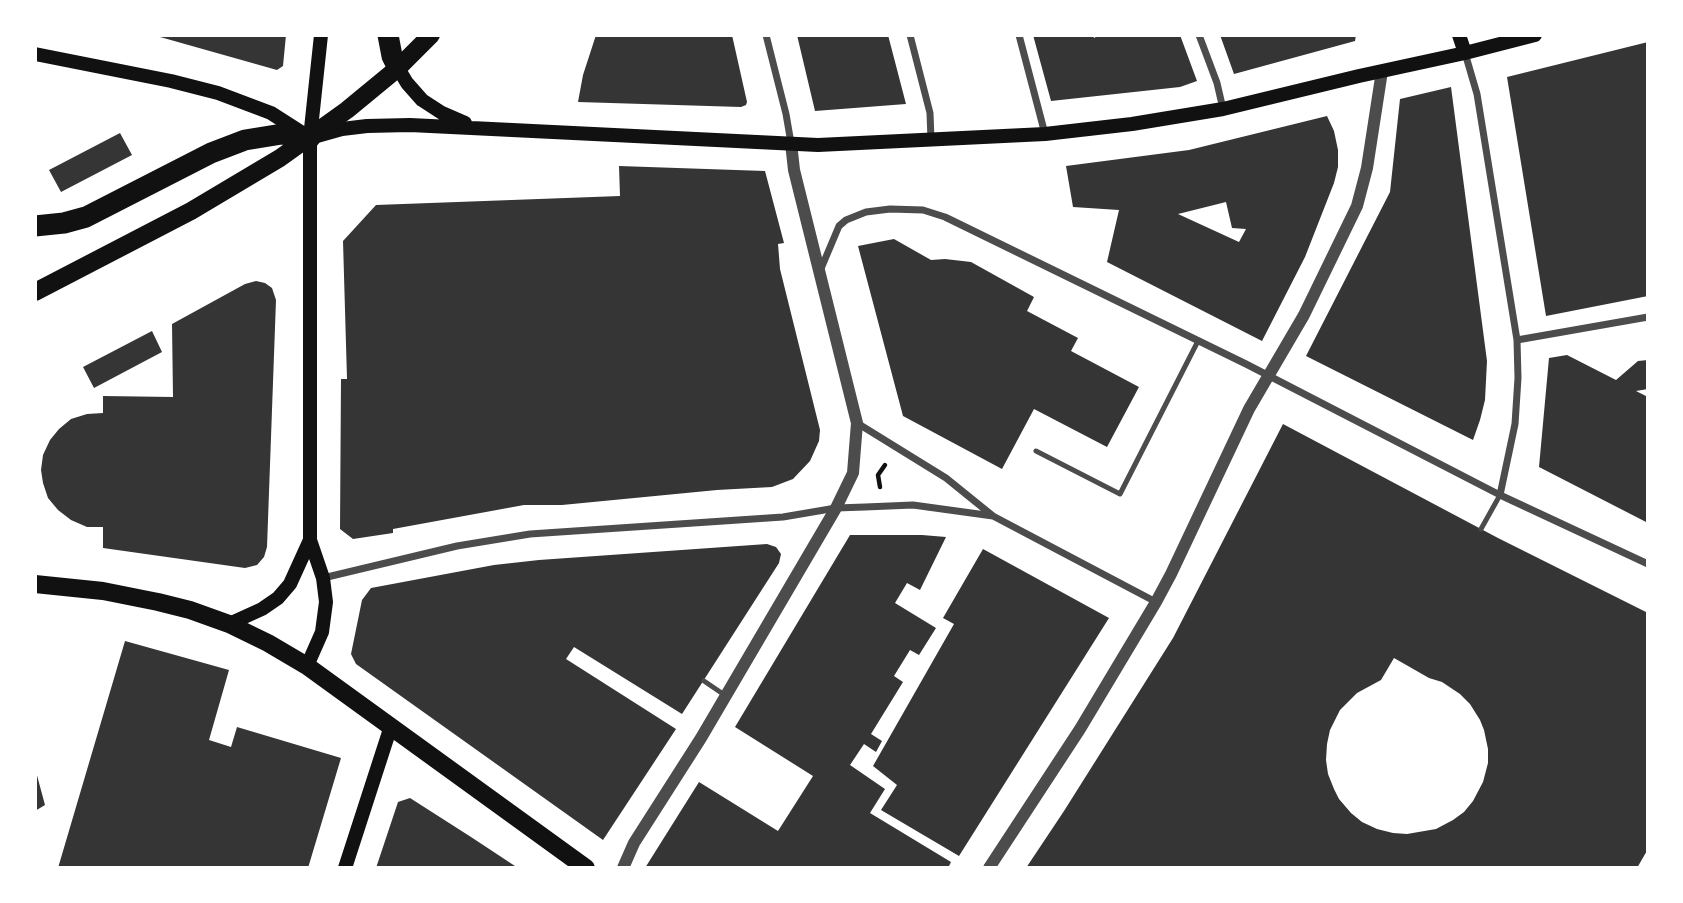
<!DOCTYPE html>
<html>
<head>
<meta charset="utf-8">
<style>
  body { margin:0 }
  #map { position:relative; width:1683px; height:903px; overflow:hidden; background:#fff; font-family:Arial,sans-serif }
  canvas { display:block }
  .frame { position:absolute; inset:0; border:37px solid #fff; pointer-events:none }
</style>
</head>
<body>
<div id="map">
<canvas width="1683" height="903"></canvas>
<div class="frame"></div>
</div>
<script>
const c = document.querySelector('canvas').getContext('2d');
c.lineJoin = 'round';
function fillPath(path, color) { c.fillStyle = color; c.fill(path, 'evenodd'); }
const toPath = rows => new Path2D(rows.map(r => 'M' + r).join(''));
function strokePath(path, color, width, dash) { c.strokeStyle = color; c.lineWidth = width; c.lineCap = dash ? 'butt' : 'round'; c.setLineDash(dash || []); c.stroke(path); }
fillPath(toPath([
  [153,35,286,35,283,66,277,70],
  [596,35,732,35,747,102,746,105,741,107,578,102,583,75],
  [797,35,888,35,906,104,815,111],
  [1033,35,1093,35,1094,38,1099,35,1180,35,1197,81,1180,87,1051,101],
  [1220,35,1356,35,1355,41,1234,74],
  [1648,42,1648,296,1546,316,1507,77],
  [1451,87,1487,361,1485,400,1480,420,1473,440,1306,356,1390,192,1400,99],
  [1327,116,1334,131,1338,150,1338,167,1334,183,1305,257,1262,341,1107,262,1119,210,1073,207,1066,166,1189,150],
  [1226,202,1232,228,1246,229,1239,242,1178,214],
  [120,133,132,155,61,192,49,170],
  [619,166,765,171,784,243,778,244,780,269,820,430,819,441,810,461,793,479,772,487,717,490,562,505,524,505,393,529,393,533,353,539,340,529,341,379,347,379,343,241,376,205,620,196],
  [894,239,931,260,945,259,971,262,1034,297,1027,311,1078,338,1071,351,1139,387,1107,447,1034,409,1002,469,903,416,858,246],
  [256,281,265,283,272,288,276,300,267,547,264,557,257,565,245,568,103,548,103,527,87,527,71,520,58,510,48,498,43,483,41,470,43,455,50,440,59,429,71,419,87,414,103,413,103,396,173,397,172,324,245,284],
  [152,331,162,352,94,388,83,367],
  [1567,355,1616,380,1638,361,1648,360,1648,389,1636,391,1648,397,1648,523,1539,467,1549,358],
  [1283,424,1498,538,1648,613,1648,849,1637,868,1026,868,1064,811,1173,638],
  [1394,658,1429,678,1442,682,1460,694,1470,704,1480,720,1484,730,1488,749,1488,763,1483,782,1473,801,1464,812,1453,820,1436,829,1407,834,1393,833,1377,829,1362,822,1351,813,1339,799,1334,789,1328,774,1326,760,1327,744,1330,730,1340,710,1357,693,1381,680],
  [850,535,922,535,946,537,920,590,907,583,895,603,936,628,919,655,910,650,894,676,903,682,871,734,882,741,876,752,864,744,850,765,885,789,870,813,951,862,948,868,645,868,699,782,778,831,813,776,735,727],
  [767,544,776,547,781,554,779,563,682,714,574,647,566,659,676,729,603,840,356,664,351,654,362,600,371,588,494,565,539,560],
  [983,549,1109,618,959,856,881,810,897,785,873,766,954,624,943,618],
  [125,641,229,670,209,740,231,747,237,727,341,758,308,868,58,868],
  [35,768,45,805,35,811],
  [410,798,471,837,518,868,376,868,398,802]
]), '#353535');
strokePath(toPath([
  [880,487,878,475,885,465]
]), '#111', 4.5);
strokePath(toPath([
  [1036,451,1120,494,1198,341],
  [1481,529,1500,495],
  [704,681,726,696]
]), '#4c4c4c', 5);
strokePath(toPath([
  [766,35,786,114,791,143],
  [910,35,930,113,931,140],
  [1019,35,1045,134],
  [1199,35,1217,83,1223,109],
  [1465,53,1477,94,1517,340,1518,378,1515,424,1500,495],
  [820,271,839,226,846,220,866,212,890,209,923,210,945,217,1246,364,1500,495,1648,564],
  [1517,340,1648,317],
  [857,423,946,478,993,516,1156,602],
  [323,578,457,546,530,534,783,517,836,508,865,507,913,505,993,516]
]), '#4c4c4c', 7);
strokePath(toPath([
  [623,868,634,843,701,738,836,508,853,473,857,423,794,170,791,143],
  [989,868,1080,729,1156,602,1171,574,1249,409,1304,315,1357,206,1367,168,1382,71]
]), '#4c4c4c', 12);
strokePath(toPath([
  [1459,35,1465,53],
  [35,54,171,81,218,93,271,113,310,138,342,129,367,126,410,125,818,145,1045,134,1132,124,1223,109,1359,76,1465,53,1535,35],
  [398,68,407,83,422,100,442,113,465,123],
  [229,624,262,609,278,598,290,584,310,540],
  [307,666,322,632,326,602,323,578,310,540,310,138,321,35],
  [345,868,391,726]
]), '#111', 14);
strokePath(toPath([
  [35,292,191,211,280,158,347,110,398,68,431,35],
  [35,584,103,591,158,602,190,610,229,624,268,643,307,666,586,868]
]), '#111', 18);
strokePath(toPath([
  [388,35,392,56,398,68],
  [35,226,64,223,86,217,211,153,245,140,282,134,310,138]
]), '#111', 21);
</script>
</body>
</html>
